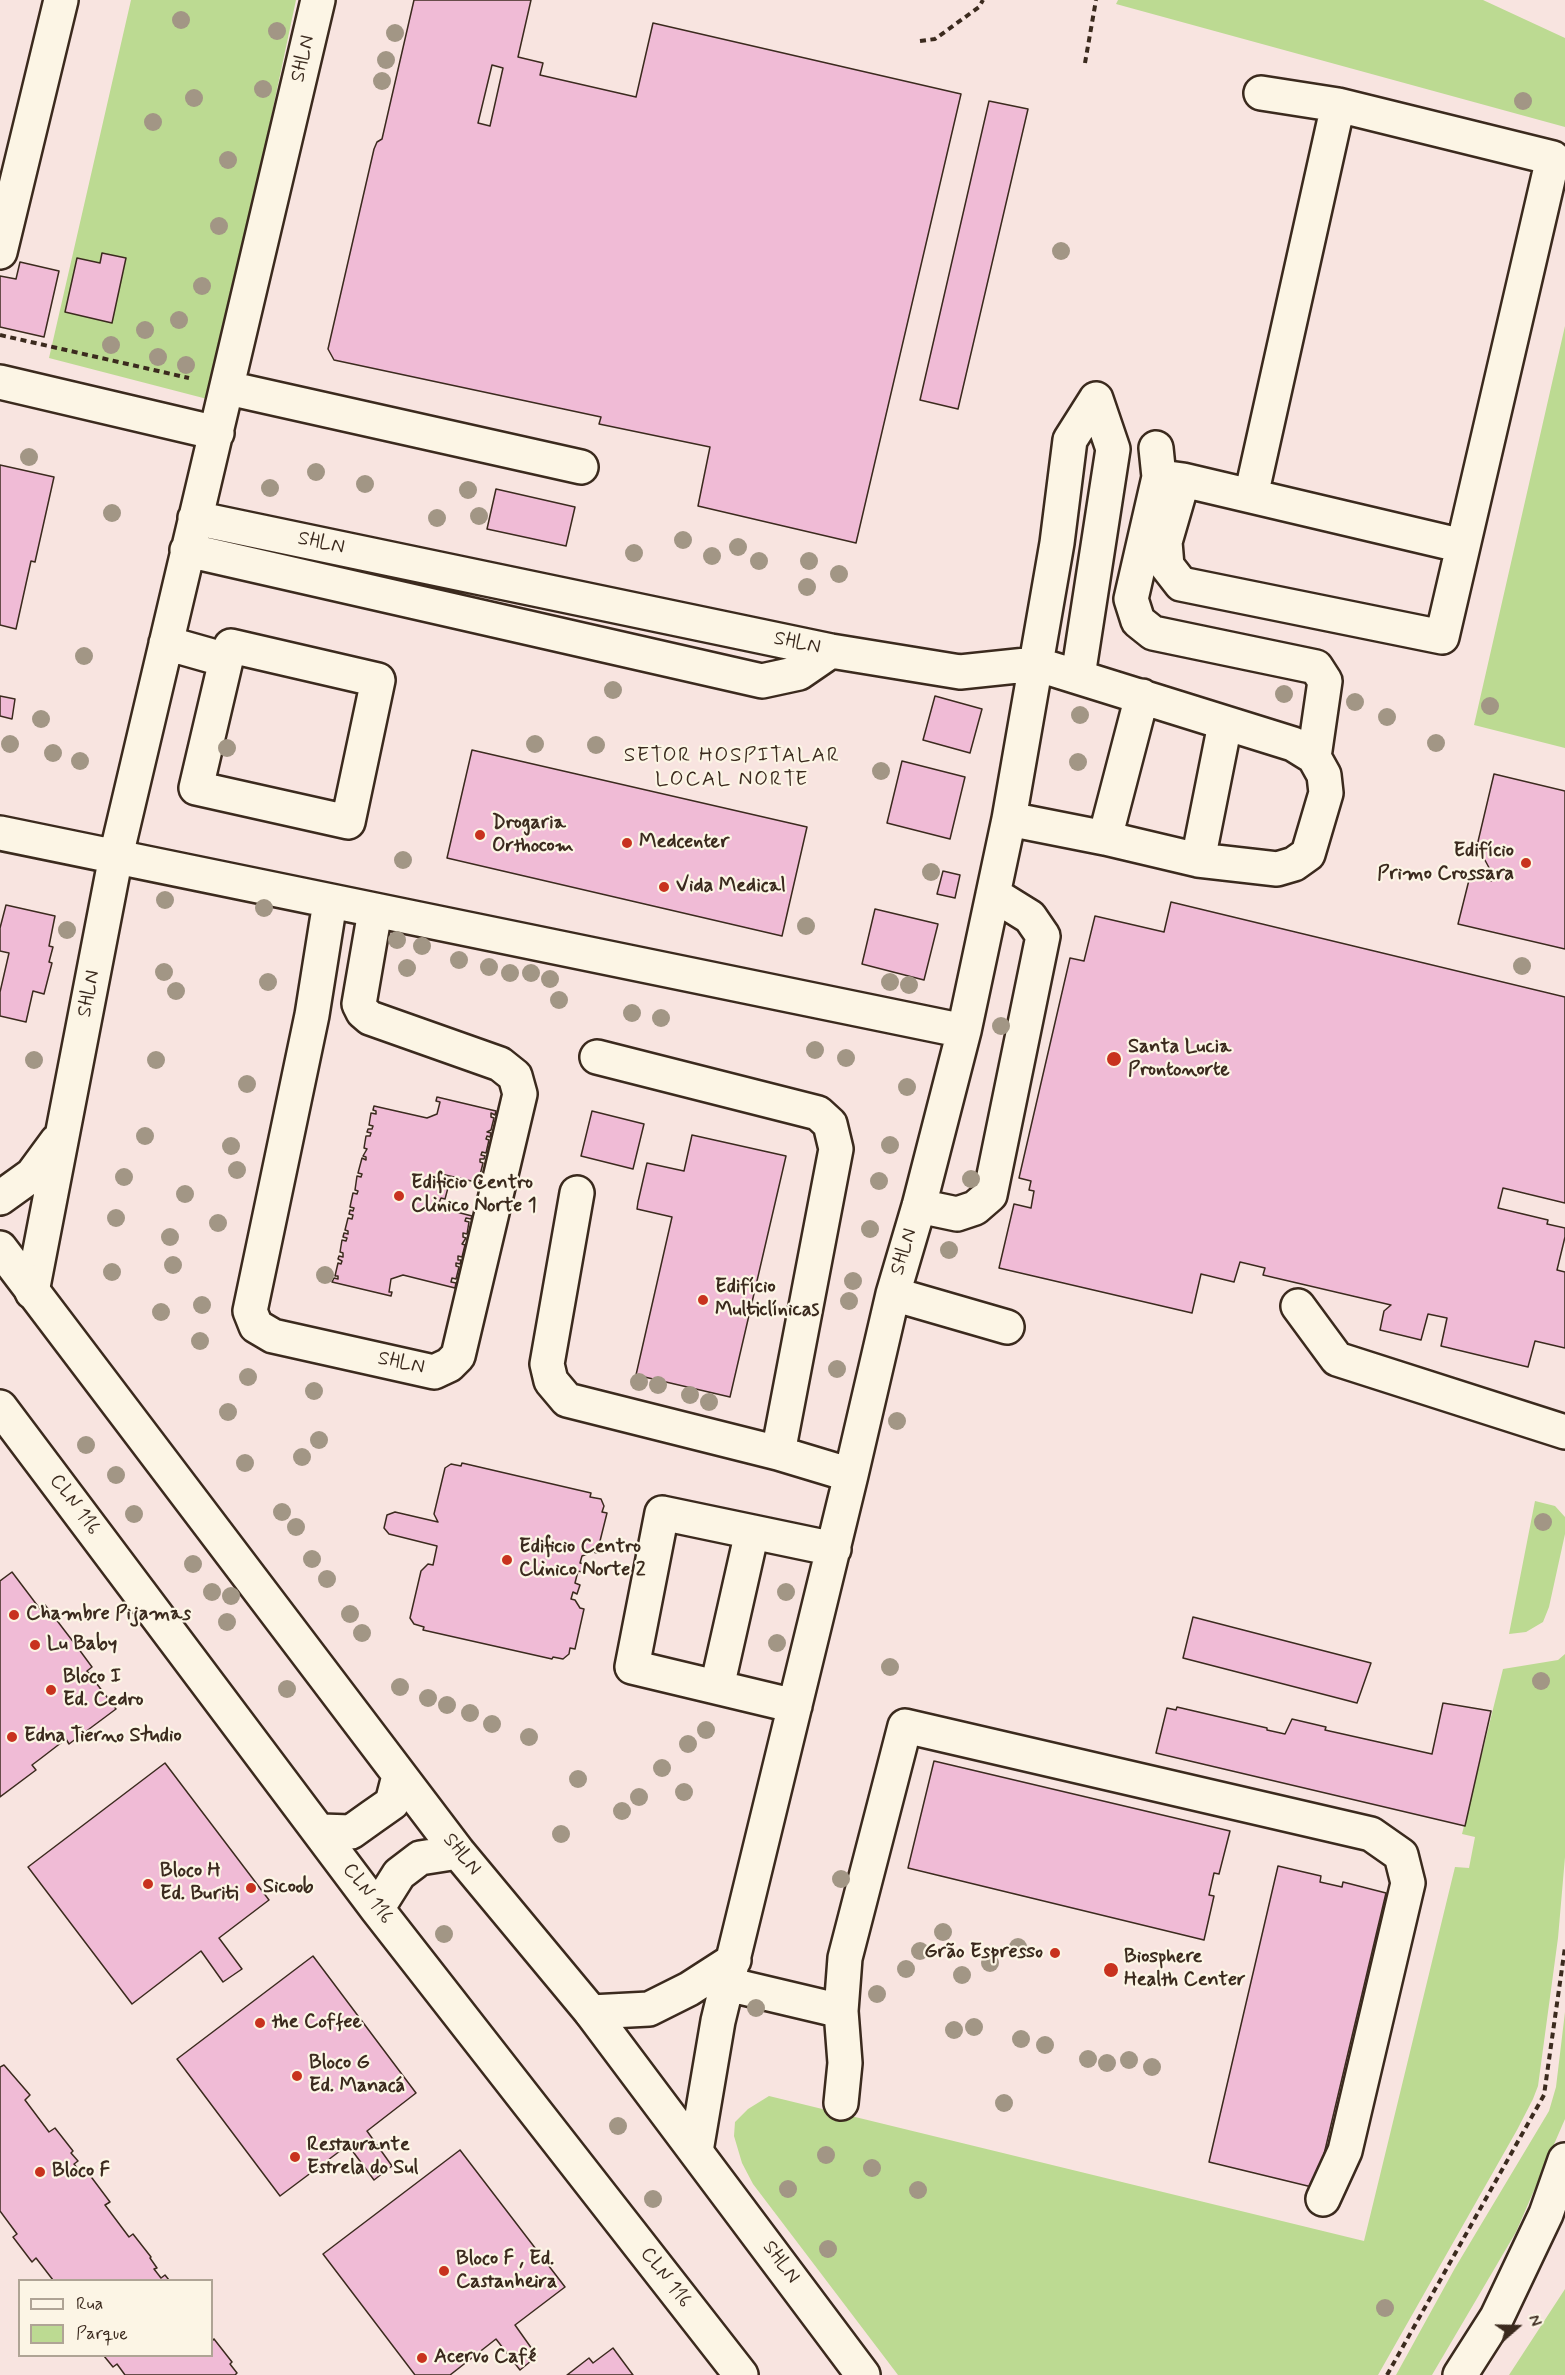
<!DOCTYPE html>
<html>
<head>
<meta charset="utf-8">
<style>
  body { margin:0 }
  #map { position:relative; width:1565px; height:2375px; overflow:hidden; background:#f8e4e0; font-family:Mynerve,sans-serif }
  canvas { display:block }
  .legend { position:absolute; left:18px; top:2279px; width:195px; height:78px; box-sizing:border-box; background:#fcf5e5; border:2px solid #afa495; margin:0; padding:8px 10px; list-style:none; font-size:18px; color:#3b2a1e }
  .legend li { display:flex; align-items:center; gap:12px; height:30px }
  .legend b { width:30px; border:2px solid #afa495 }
  .north { position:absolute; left:1487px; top:2297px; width:60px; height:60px; -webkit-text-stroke:4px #fcf5e5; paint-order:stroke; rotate:70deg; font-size:16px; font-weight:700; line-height:24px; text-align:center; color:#3b2a1e }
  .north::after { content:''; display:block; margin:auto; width:21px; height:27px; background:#3b2a1e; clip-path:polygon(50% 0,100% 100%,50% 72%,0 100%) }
</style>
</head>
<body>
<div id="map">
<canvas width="1565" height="2375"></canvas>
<ul class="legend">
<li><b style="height:8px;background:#fcf5e5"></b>Rua</li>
<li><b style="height:16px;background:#bcda92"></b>Parque</li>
</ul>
<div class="north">N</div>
</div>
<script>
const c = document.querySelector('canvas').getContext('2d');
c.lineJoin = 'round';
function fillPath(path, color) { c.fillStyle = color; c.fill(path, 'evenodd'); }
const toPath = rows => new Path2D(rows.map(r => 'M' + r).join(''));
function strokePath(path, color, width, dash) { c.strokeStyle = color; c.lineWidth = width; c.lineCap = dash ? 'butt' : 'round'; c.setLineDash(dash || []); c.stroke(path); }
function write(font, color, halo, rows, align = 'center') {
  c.font = font + ' Mynerve,sans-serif'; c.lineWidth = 4.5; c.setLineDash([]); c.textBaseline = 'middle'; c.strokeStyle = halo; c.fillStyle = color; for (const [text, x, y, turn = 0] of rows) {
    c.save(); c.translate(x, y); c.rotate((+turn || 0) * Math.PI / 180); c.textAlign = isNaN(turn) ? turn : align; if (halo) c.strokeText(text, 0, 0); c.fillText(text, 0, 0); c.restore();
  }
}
fillPath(toPath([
  [131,0,296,0,211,400,49,358],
  [1118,0,1483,0,1565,38,1565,127,1116,4],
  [1565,326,1565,748,1474,725],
  [1535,1501,1555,1506,1565,1517,1565,1534,1549,1607,1543,1622,1526,1632,1509,1634],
  [1565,1654,1565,1857,1558,1938,1538,2086,1533,2099,1517,2130,1378,2375,898,2375,753,2184,742,2163,734,2136,735,2122,748,2109,769,2096,1364,2241,1455,1867,1469,1868,1475,1837,1462,1834,1503,1669,1558,1660],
  [1565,2012,1565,2119,1516,2232,1432,2375,1396,2375,1455,2268,1549,2111,1556,2087],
  [1565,2289,1565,2375,1509,2375]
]), '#bcda92');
const building = toPath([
  [414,0,531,0,518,57,543,63,540,75,636,97,653,23,961,94,856,543,698,506,710,447,599,424,601,417,334,360,328,349,374,149,377,142,382,139,414,0],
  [492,65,503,68,490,126,478,123,492,65],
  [989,101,1028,109,958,409,920,400,989,101],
  [102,253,126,258,112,323,65,312,77,258,100,263,102,253],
  [20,262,59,271,44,337,0,327,0,276,16,279,20,262],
  [0,465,54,477,35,562,31,561,16,629,0,625,0,465],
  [496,489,575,507,566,546,487,529,496,489],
  [0,696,15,699,12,719,0,716,0,696],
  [935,696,982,709,970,753,923,740,935,696],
  [472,750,807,827,782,936,447,858,472,750],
  [902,761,965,777,950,839,887,823,902,761],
  [1494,774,1565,791,1565,949,1458,924,1470,876,1491,881,1493,875,1480,851,1476,850,1494,774],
  [943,871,960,875,955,898,937,894,943,871],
  [1171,902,1565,997,1565,1203,1503,1188,1498,1208,1548,1220,1547,1224,1565,1228,1565,1237,1557,1270,1565,1272,1565,1348,1535,1341,1528,1367,1441,1346,1447,1318,1428,1314,1421,1340,1380,1330,1384,1311,1391,1305,1263,1275,1265,1268,1240,1262,1234,1282,1201,1274,1192,1313,999,1268,1014,1204,1031,1208,1034,1191,1029,1190,1031,1181,1019,1178,1070,958,1084,961,1095,916,1164,932,1171,902],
  [6,905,55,916,49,946,53,947,49,962,52,963,44,994,33,991,26,1022,0,1016,0,992,9,953,0,951,0,928,6,905],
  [875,909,938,924,924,980,862,964,875,909],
  [437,1097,496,1111,495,1115,491,1113,491,1117,494,1118,491,1130,487,1132,491,1133,490,1137,487,1136,486,1139,489,1140,486,1153,482,1152,481,1155,485,1156,484,1159,480,1159,480,1162,483,1163,480,1175,478,1174,477,1178,480,1179,480,1183,441,1174,440,1177,445,1178,444,1183,449,1184,445,1199,441,1198,439,1203,434,1202,433,1206,472,1216,471,1219,466,1218,465,1221,469,1222,467,1234,463,1233,463,1237,466,1238,462,1244,465,1245,462,1257,458,1256,458,1260,461,1260,460,1264,456,1263,456,1266,459,1267,456,1279,452,1278,451,1282,456,1283,455,1288,403,1275,391,1279,389,1292,392,1292,391,1296,332,1282,334,1278,338,1279,338,1276,335,1276,338,1263,341,1264,342,1261,338,1259,339,1256,343,1257,343,1253,340,1252,342,1240,346,1241,347,1238,343,1237,344,1233,348,1234,348,1231,345,1230,348,1218,352,1219,353,1215,349,1214,350,1210,353,1211,354,1208,350,1207,353,1193,357,1194,358,1191,355,1190,357,1176,361,1177,362,1174,358,1173,362,1158,366,1160,366,1157,363,1156,367,1149,364,1148,366,1136,370,1136,371,1133,367,1132,368,1129,372,1129,373,1126,369,1125,371,1113,376,1114,376,1111,373,1110,374,1106,427,1118,437,1114,440,1102,436,1101,437,1097],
  [592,1111,644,1124,633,1169,581,1156,592,1111],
  [692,1135,786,1156,730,1397,636,1375,672,1217,637,1209,638,1202,647,1163,684,1171,692,1135],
  [462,1463,591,1493,590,1497,601,1499,604,1506,602,1512,607,1513,597,1553,593,1552,582,1556,580,1563,584,1564,582,1572,578,1571,575,1583,580,1585,577,1594,573,1592,571,1599,575,1600,580,1608,584,1609,575,1649,570,1648,569,1654,563,1659,553,1657,552,1659,423,1630,424,1627,414,1624,410,1618,421,1571,428,1564,433,1565,437,1546,389,1534,384,1528,387,1515,395,1512,438,1522,434,1514,445,1468,451,1464,461,1466,462,1463],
  [12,1572,40,1609,45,1605,78,1648,92,1667,87,1671,116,1709,69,1744,66,1739,40,1759,32,1765,36,1770,0,1797,0,1581,12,1572],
  [1193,1617,1371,1663,1357,1703,1183,1658,1193,1617],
  [1443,1703,1491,1711,1465,1826,1156,1753,1167,1708,1176,1710,1177,1707,1267,1728,1267,1730,1285,1734,1292,1719,1326,1727,1325,1730,1432,1754,1443,1703],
  [934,1761,1230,1831,1219,1874,1214,1873,1209,1895,1214,1896,1204,1940,908,1868,934,1761],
  [165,1763,269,1900,219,1938,242,1969,223,1982,201,1951,132,2004,28,1867,165,1763],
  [1278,1866,1321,1876,1320,1882,1342,1887,1343,1882,1386,1893,1316,2188,1209,2162,1278,1866],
  [313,1956,416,2093,367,2131,392,2166,374,2180,348,2145,280,2196,177,2059,313,1956],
  [4,2065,30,2095,25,2100,49,2132,55,2128,73,2151,71,2153,78,2161,74,2164,81,2173,84,2170,92,2178,110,2202,105,2205,129,2237,133,2234,151,2257,150,2258,157,2268,154,2269,161,2278,165,2275,169,2280,53,2280,36,2258,32,2262,13,2237,17,2234,0,2211,0,2067,4,2065],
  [460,2150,565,2287,515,2325,537,2356,520,2370,496,2339,450,2375,415,2375,323,2254,460,2150],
  [214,2339,232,2362,230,2364,237,2373,235,2375,125,2375,117,2364,113,2367,104,2356,212,2356,212,2341,214,2339],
  [613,2348,633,2375,567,2375,589,2358,593,2363,613,2348]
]);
fillPath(building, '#f0bbd6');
strokePath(building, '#3b2a1e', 1.5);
const minor = toPath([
  [1261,93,1338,105],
  [0,252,61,0],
  [0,382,217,433],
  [228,388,581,467],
  [1156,448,1159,477,1131,599,1138,621,1153,633,1316,667,1325,681,1314,757],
  [1161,477,1183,480,1463,546],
  [1183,480,1165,542,1167,566,1181,584,1442,637,1553,158,1338,105,1251,496],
  [195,518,831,651,960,672,1036,664,1293,744,1314,757,1324,775,1326,793,1308,854,1294,864,1277,869,1198,860,1105,838,1009,819],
  [187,550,762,681,799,673,831,651],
  [166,643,226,660,196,788,348,822,378,680,231,646,226,660],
  [1078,676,1113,449,1096,399],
  [0,833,964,1031],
  [1105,838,1142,696],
  [1198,860,1225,724],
  [330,902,312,1015,250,1311,256,1326,273,1336,434,1372,449,1365,458,1356,520,1094,515,1076,500,1064,370,1018,363,1012,359,1004,375,911],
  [577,1193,547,1364,551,1381,567,1400,778,1453,836,1149,830,1124,818,1113,597,1057],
  [0,1198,32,1175,57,1141],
  [919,1206,957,1214,975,1208,990,1195,1043,936,1030,917,993,894],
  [32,1292,116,856,318,0],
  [893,1294,1007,1327],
  [1298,1306,1337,1359,1565,1432],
  [778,1453,851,1475],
  [717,1687,752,1532],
  [795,1706,632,1667,662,1513,834,1549],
  [727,1984,841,2011],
  [591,2012,649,2009,689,1989,734,1960],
  [841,2103,845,2063,841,2011,845,1958,905,1726,1371,1834,1401,1855,1408,1883,1345,2151,1323,2199],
  [696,2151,718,2021,851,1475,893,1294,919,1206,964,1031,1009,819,1057,543,1070,440,1096,399]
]);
const major = toPath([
  [0,1248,458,1852,591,2012,863,2375],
  [0,1407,377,1909,741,2375],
  [321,1831,351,1832,372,1817,392,1803,399,1776],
  [377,1909,399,1874,420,1858,458,1852],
  [1460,2375,1497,2317,1546,2214,1565,2160]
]);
strokePath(minor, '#3b2a1e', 38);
strokePath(major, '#3b2a1e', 38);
strokePath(toPath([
  [920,41,935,39,979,7,983,0],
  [1085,63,1096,0],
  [0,335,189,378],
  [1387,2375,1544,2095,1565,1947]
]), '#3b2a1e', 4, [6, 4.5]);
strokePath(minor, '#fcf5e5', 33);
strokePath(major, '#fcf5e5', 33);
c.fillStyle = '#a29685';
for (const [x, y] of [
  [181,20],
  [277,31],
  [395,33],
  [386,60],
  [382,81],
  [263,89],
  [194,98],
  [1523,101],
  [153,122],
  [228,160],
  [219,226],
  [1061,251],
  [202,286],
  [179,320],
  [145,330],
  [111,345],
  [158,357],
  [186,365],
  [29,457],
  [316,472],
  [365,484],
  [270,488],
  [468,490],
  [112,513],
  [479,516],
  [437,518],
  [683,540],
  [738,547],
  [634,553],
  [712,556],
  [759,561],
  [809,561],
  [839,574],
  [807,587],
  [84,656],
  [613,690],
  [1284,694],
  [1355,702],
  [1490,706],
  [1080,715],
  [1387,717],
  [41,719],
  [1436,743],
  [10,744],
  [535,744],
  [596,745],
  [227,748],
  [53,753],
  [80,761],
  [1078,762],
  [881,771],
  [403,860],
  [931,872],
  [165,900],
  [264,908],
  [806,926],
  [67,930],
  [397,940],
  [422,946],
  [459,960],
  [1522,966],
  [489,967],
  [407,968],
  [164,972],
  [510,973],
  [531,973],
  [550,979],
  [268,982],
  [890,982],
  [909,985],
  [176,991],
  [559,1000],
  [632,1013],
  [661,1018],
  [1001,1026],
  [815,1050],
  [846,1058],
  [34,1060],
  [156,1060],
  [247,1084],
  [907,1087],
  [145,1136],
  [890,1145],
  [231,1146],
  [237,1170],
  [124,1177],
  [971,1179],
  [879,1181],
  [185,1194],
  [116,1218],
  [218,1223],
  [870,1229],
  [170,1237],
  [949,1250],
  [173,1265],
  [112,1272],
  [325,1275],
  [853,1281],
  [849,1301],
  [202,1305],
  [161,1312],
  [200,1341],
  [837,1369],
  [248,1377],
  [639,1382],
  [658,1385],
  [314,1391],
  [690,1395],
  [709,1402],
  [228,1412],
  [897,1421],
  [319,1440],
  [86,1445],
  [302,1457],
  [245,1463],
  [116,1475],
  [282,1512],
  [134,1514],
  [1543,1522],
  [296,1527],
  [312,1559],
  [193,1564],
  [327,1579],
  [212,1592],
  [786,1592],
  [231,1596],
  [350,1614],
  [227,1622],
  [362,1633],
  [777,1643],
  [890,1667],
  [1541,1681],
  [400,1687],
  [287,1689],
  [428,1698],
  [447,1705],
  [470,1713],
  [492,1724],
  [706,1730],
  [529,1737],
  [688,1744],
  [662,1768],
  [578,1779],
  [684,1792],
  [639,1797],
  [622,1811],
  [561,1834],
  [841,1879],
  [943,1932],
  [444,1934],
  [1018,1947],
  [920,1951],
  [990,1963],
  [906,1969],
  [962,1975],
  [877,1994],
  [756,2008],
  [974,2027],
  [954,2030],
  [1021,2039],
  [1045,2045],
  [1088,2059],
  [1129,2060],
  [1107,2063],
  [1152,2067],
  [1004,2103],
  [618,2126],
  [826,2155],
  [872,2168],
  [788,2189],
  [918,2190],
  [653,2199],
  [828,2249],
  [1385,2308]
]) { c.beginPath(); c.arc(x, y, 9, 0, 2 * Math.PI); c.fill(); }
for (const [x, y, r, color] of [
  [480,835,6,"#c8321e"],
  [627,843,6,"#c8321e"],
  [1526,863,6,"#c8321e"],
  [664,887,6,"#c8321e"],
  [1114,1059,8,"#c8321e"],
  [399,1196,6,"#c8321e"],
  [703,1300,6,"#c8321e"],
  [507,1560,6,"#c8321e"],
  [14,1615,6,"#c8321e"],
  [35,1645,6,"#c8321e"],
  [51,1690,6,"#c8321e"],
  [12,1737,6,"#c8321e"],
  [148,1884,6,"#c8321e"],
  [251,1888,6,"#c8321e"],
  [1055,1953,6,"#c8321e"],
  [1111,1970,8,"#c8321e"],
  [260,2023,6,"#c8321e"],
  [297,2076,6,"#c8321e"],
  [295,2157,6,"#c8321e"],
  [40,2172,6,"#c8321e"],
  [444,2271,6,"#c8321e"],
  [422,2358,6,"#c8321e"]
]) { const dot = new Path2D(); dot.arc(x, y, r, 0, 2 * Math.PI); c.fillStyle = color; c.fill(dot); strokePath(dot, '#fcf5e5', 2); }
write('20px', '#3b2a1e', '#fcf5e5', [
  ["SHLN",304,59,-77],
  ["SHLN",321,544,12],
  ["SHLN",797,644,12],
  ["SHLN",90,994,-79],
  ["SHLN",905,1252,-73],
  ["SHLN",401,1364,12],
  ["CLN 116",74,1505,53],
  ["SHLN",461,1855,51],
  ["CLN 116",367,1894,53],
  ["SHLN",780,2263,53],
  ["CLN 116",665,2278,52]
]);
write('bold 20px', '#3b2a1e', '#fcf5e5', [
  ["Drogaria",492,824],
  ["Orthocom",492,847],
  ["Medcenter",639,843],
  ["Edifício",1514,852,"right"],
  ["Primo Crossara",1514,875,"right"],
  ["Vida Medical",676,887],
  ["Santa Lucia",1128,1048],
  ["Prontonorte",1128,1071],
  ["Edificio Centro",411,1184],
  ["Clinico Norte 1",411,1207],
  ["Edifício",715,1288],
  ["Multiclínicas",715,1311],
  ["Edificio Centro",519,1548],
  ["Clinico Norte 2",519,1571],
  ["Chambre Pijamas",26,1615],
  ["Lu Baby",47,1645],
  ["Bloco I",63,1678],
  ["Ed. Cedro",63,1701],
  ["Edna Tierno Studio",24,1737],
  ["Bloco H",160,1872],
  ["Ed. Buriti",160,1895],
  ["Sicoob",263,1888],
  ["Grão Espresso",1043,1953,"right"],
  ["Biosphere",1124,1958],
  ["Health Center",1124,1981],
  ["the Coffee",272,2023],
  ["Bloco G",309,2064],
  ["Ed. Manacá",309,2087],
  ["Restaurante",307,2146],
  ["Estrela do Sul",307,2169],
  ["Bloco F",52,2172],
  ["Bloco F , Ed.",456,2260],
  ["Castanheira",456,2283],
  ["Acervo Café",434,2358]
], 'left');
c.letterSpacing = '1.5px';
write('21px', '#3b2a1e', '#fcf5e5', [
  ["SETOR HOSPITALAR",732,757],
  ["LOCAL NORTE",732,781]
]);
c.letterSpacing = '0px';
</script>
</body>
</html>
